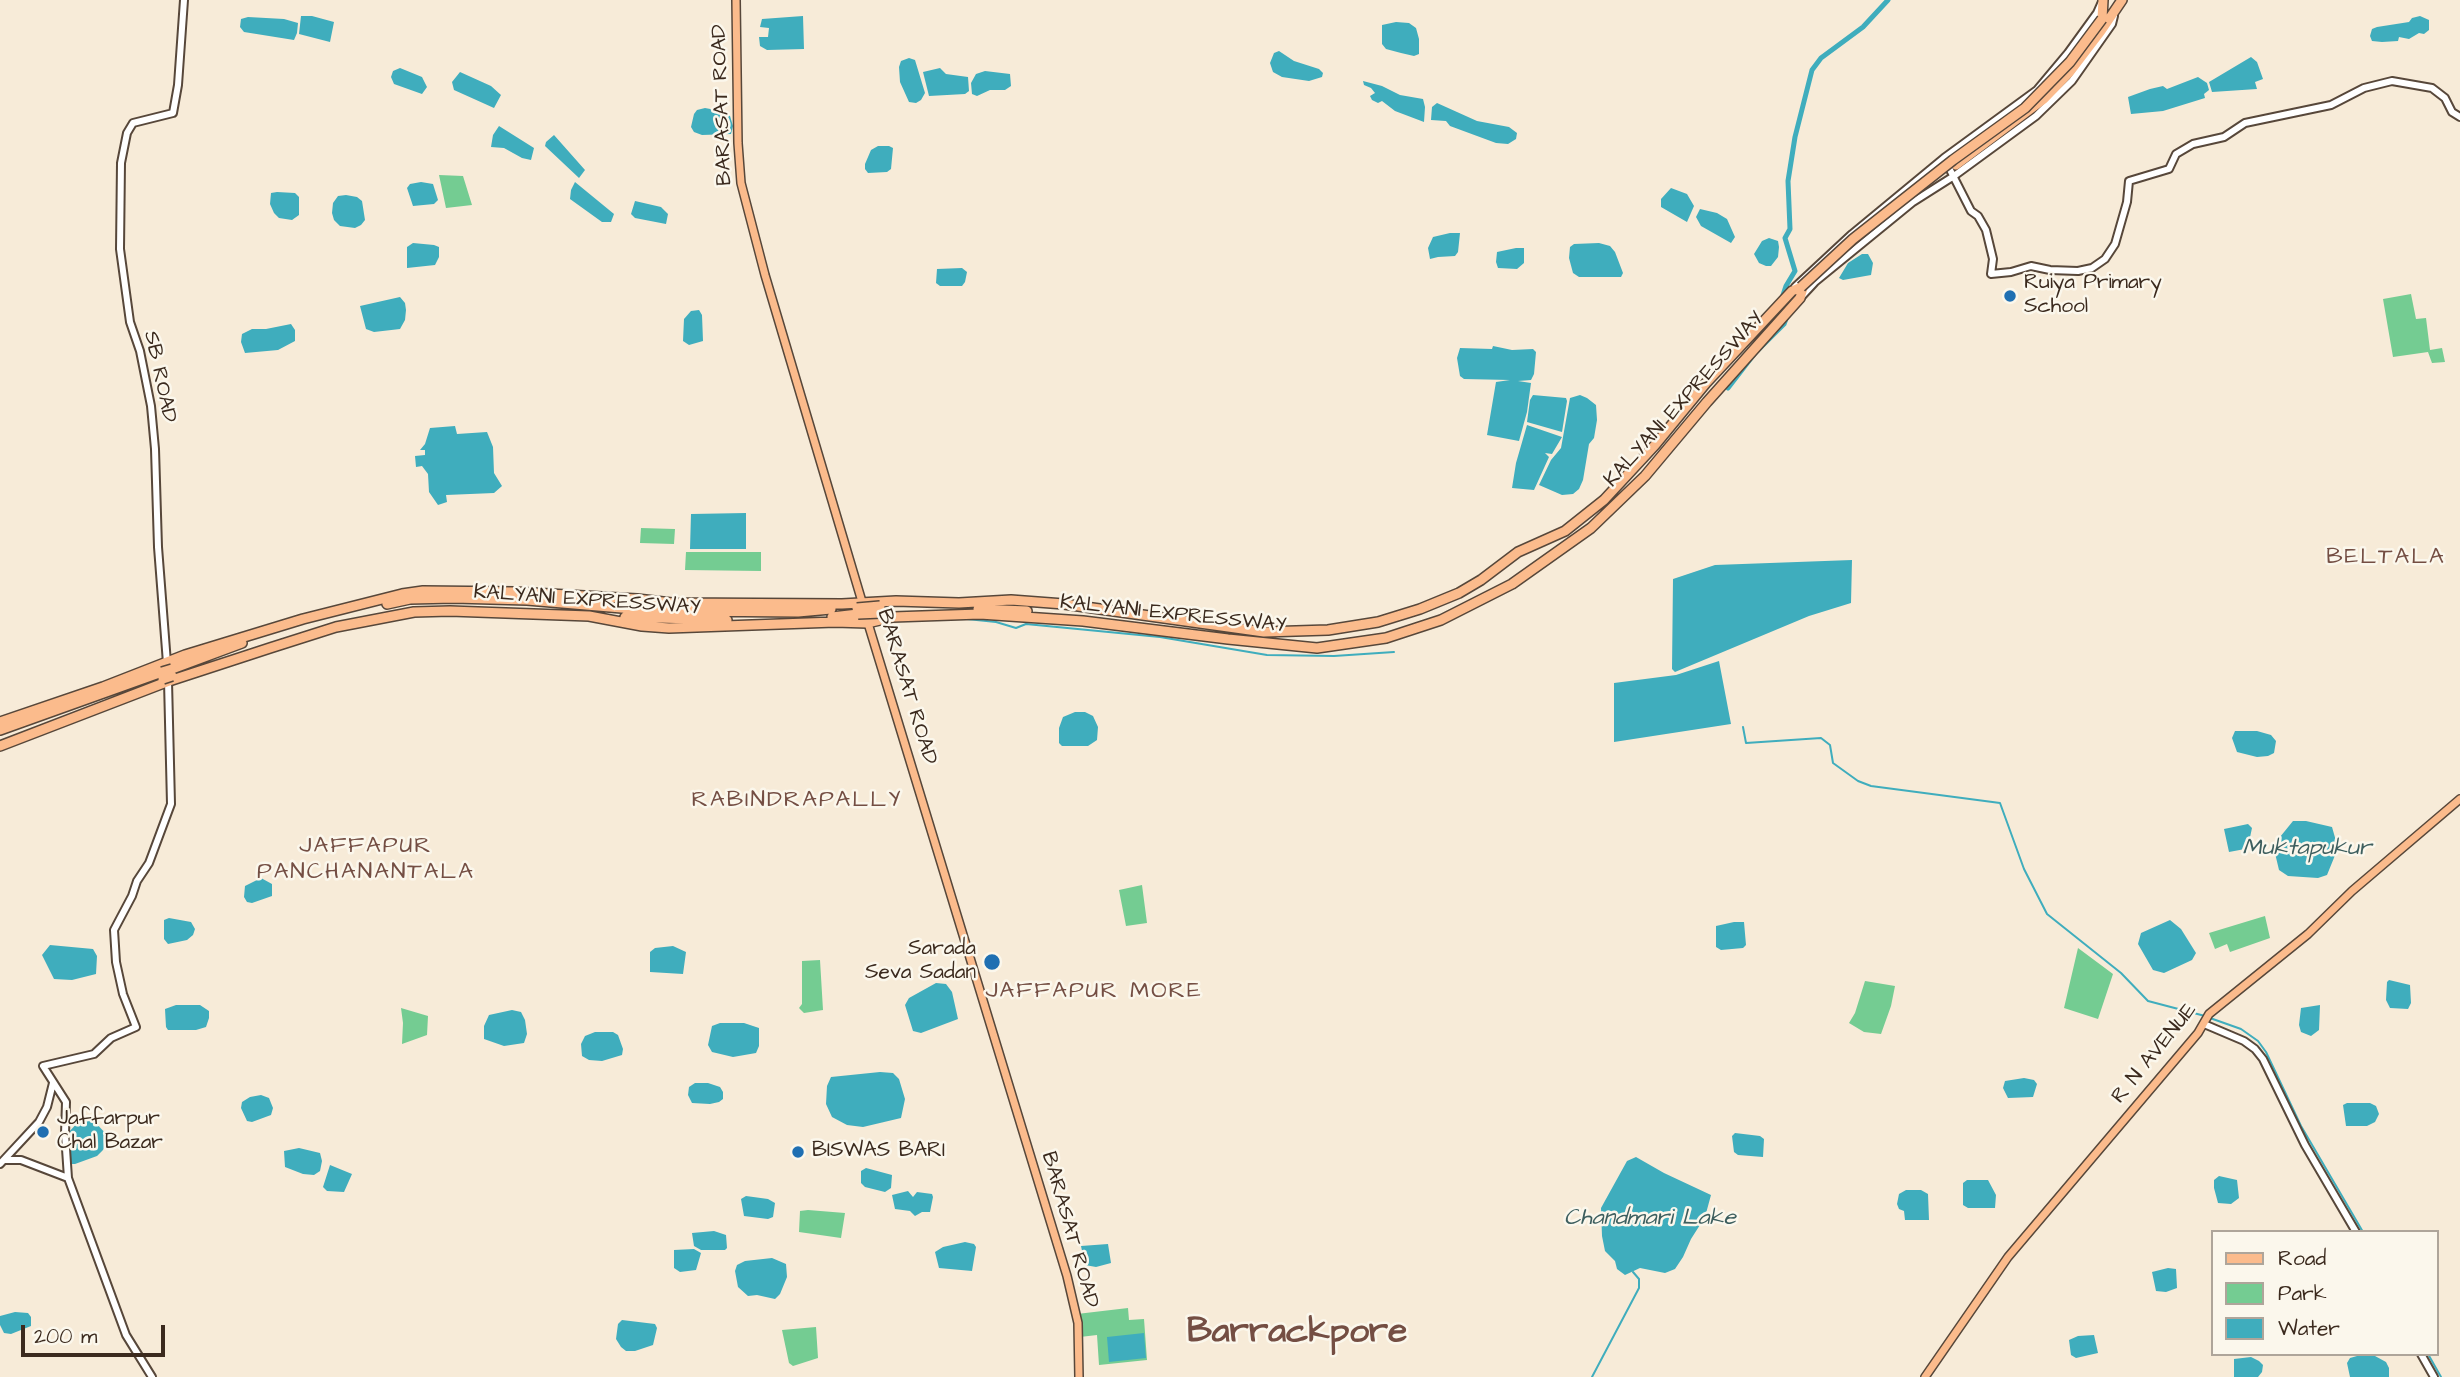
<!DOCTYPE html>
<html>
<head>
<meta charset="utf-8">
<style>
  body { margin:0 }
  #map { position:relative; width:2460px; height:1377px; overflow:hidden; background:#f7ebd8; font-family:"Architects Daughter",sans-serif }
  canvas { display:block }
  .legend { position:absolute; left:2211px; top:1230px; width:228px; height:126px; box-sizing:border-box; background:#fbf7ec; border:2px solid #aea59a; margin:0; padding:9px 12px; list-style:none; font-size:21px; color:#3b2a1e }
  .legend li { display:flex; align-items:center; gap:14px; height:35px }
  .legend b { width:35px; border:2px solid #aea59a }
  .scale { position:absolute; left:21px; top:1325px; width:144px; height:32px; box-sizing:border-box; border:4px solid #3b2a1e; border-top:0; padding-left:9px; font-size:21px; line-height:24px; white-space:nowrap; color:#3b2a1e; -webkit-text-stroke:5px #fbf7ec; paint-order:stroke }
</style>
</head>
<body>
<div id="map">
<canvas width="2460" height="1377"></canvas>
<ul class="legend">
<li><b style="height:9px;background:#fbbb8c"></b>Road</li>
<li><b style="height:19px;background:#74cc92"></b>Park</li>
<li><b style="height:19px;background:#3fadbd"></b>Water</li>
</ul>
<div class="scale">200 m</div>
</div>
<script>
const c = document.querySelector('canvas').getContext('2d');
c.lineJoin = 'round';
function fillPath(path, color) { c.fillStyle = color; c.fill(path, 'evenodd'); }
const toPath = rows => new Path2D(rows.map(r => 'M' + r).join(''));
function strokePath(path, color, width, dash) { c.strokeStyle = color; c.lineWidth = width; c.lineCap = dash ? 'butt' : 'round'; c.setLineDash(dash || []); c.stroke(path); }
function write(font, color, halo, rows, align = 'center') {
  c.font = font + ' "Architects Daughter",sans-serif'; c.lineWidth = 5; c.setLineDash([]); c.textBaseline = 'middle'; c.strokeStyle = halo; c.fillStyle = color; for (const [text, x, y, turn = 0] of rows) {
    c.save(); c.translate(x, y); c.rotate((+turn || 0) * Math.PI / 180); c.textAlign = isNaN(turn) ? turn : align; if (halo) c.strokeText(text, 0, 0); c.fillText(text, 0, 0); c.restore();
  }
}
fillPath(toPath([
  [439,175,463,176,472,205,446,208],
  [2411,294,2416,319,2426,318,2430,350,2442,348,2445,362,2432,363,2428,352,2393,357,2383,299],
  [641,528,675,529,674,544,640,543],
  [686,552,761,552,761,571,685,570],
  [1142,885,1147,923,1126,926,1119,890],
  [2265,916,2270,938,2230,952,2227,944,2215,949,2209,933],
  [2078,948,2113,974,2098,1019,2064,1008],
  [820,960,823,1010,804,1013,799,1008,802,1004,802,961],
  [1865,981,1895,986,1891,1006,1881,1034,1864,1032,1849,1023,1855,1013],
  [401,1008,428,1016,427,1035,402,1044,403,1023],
  [808,1210,845,1213,841,1238,799,1232,800,1211],
  [1128,1308,1129,1320,1144,1319,1147,1360,1099,1365,1097,1335,1080,1337,1077,1314],
  [816,1327,818,1358,793,1366,789,1363,782,1330]
]), '#74cc92');
fillPath(toPath([
  [301,16,312,16,334,22,330,42,299,34],
  [803,16,804,49,767,50,760,46,759,37,768,37,769,28,760,27,762,19],
  [2420,16,2429,20,2429,30,2424,34,2419,33,2409,39,2399,37,2398,41,2382,42,2372,41,2370,36,2372,29,2377,27,2409,22,2412,18],
  [248,17,284,19,298,23,297,33,294,40,244,32,240,27,241,19],
  [1396,22,1409,23,1416,28,1419,39,1419,54,1414,56,1401,53,1386,49,1382,44,1382,25],
  [1279,51,1294,61,1319,69,1323,73,1322,77,1309,81,1282,77,1273,72,1270,63,1274,53],
  [2251,57,2257,62,2263,79,2255,82,2257,89,2212,92,2209,82],
  [909,58,915,60,925,93,921,100,916,103,909,102,900,82,899,67,901,61],
  [400,68,422,77,427,87,422,94,394,84,391,77,393,71],
  [940,68,946,74,968,77,969,91,965,94,929,96,923,72],
  [985,71,1010,74,1011,86,1005,90,990,90,977,96,972,94,971,83,976,74],
  [460,72,491,86,501,95,494,108,454,90,452,82],
  [2198,77,2207,83,2209,90,2204,94,2205,98,2163,111,2131,114,2128,97,2150,89,2163,86,2167,89],
  [1363,81,1382,86,1400,95,1423,99,1425,107,1424,122,1395,111,1382,101,1378,103,1372,100,1370,96,1375,93,1371,88,1364,85],
  [1437,103,1477,121,1509,127,1517,133,1516,139,1508,144,1496,143,1450,126,1446,121,1431,120,1432,107],
  [705,108,721,111,730,116,733,126,731,134,702,135,694,132,691,127,694,114,697,110],
  [499,126,534,148,531,160,522,158,504,148,491,147,493,135],
  [554,135,585,170,579,178,545,146,546,142],
  [878,146,889,146,893,148,891,169,887,172,868,173,865,169,865,164,871,150],
  [421,182,433,184,438,200,434,204,413,206,407,188,410,184],
  [575,182,614,214,611,222,602,222,570,199,571,190],
  [1671,188,1687,194,1694,206,1687,222,1661,207,1661,199],
  [277,192,295,193,299,197,299,215,292,220,279,218,274,213,270,204,271,193],
  [346,195,357,197,362,201,365,220,361,225,355,228,340,226,334,220,332,213,333,203,338,196],
  [635,201,661,207,668,214,666,224,635,218,631,214],
  [1700,209,1717,213,1727,219,1735,237,1731,243,1701,226,1696,217],
  [1450,233,1460,233,1458,252,1455,256,1438,257,1430,259,1428,248,1433,237],
  [1769,238,1778,241,1779,247,1778,257,1771,266,1766,266,1759,263,1754,254,1762,241],
  [413,243,434,245,439,247,439,257,435,265,407,268,407,247],
  [1599,243,1610,246,1615,252,1623,273,1621,277,1579,277,1573,273,1569,258,1570,247,1574,244],
  [1516,248,1524,248,1524,263,1517,269,1498,268,1496,262,1497,252],
  [1862,254,1868,254,1873,263,1871,275,1843,280,1839,278,1848,263],
  [962,268,967,272,965,282,962,286,940,286,936,283,937,269],
  [400,297,405,303,406,310,405,320,400,329,374,332,366,329,360,306],
  [699,310,702,315,703,341,689,345,683,341,684,319,691,311],
  [291,324,295,330,295,341,278,350,245,353,241,342,242,334,252,329,266,329],
  [1493,346,1512,350,1533,349,1536,352,1534,374,1531,380,1518,381,1531,383,1527,412,1519,441,1487,435,1496,382,1510,380,1464,379,1460,376,1457,358,1460,348,1492,349],
  [1533,395,1566,398,1567,401,1562,432,1527,422,1530,400],
  [1580,395,1587,398,1596,405,1597,420,1594,438,1589,444,1583,480,1579,489,1573,494,1562,495,1539,485,1551,460,1561,448,1570,398],
  [1527,425,1562,437,1552,454,1545,453,1549,457,1534,490,1512,488,1516,463],
  [455,426,457,434,487,432,493,447,494,473,502,486,494,493,446,495,447,502,438,505,429,492,428,474,422,466,416,467,415,456,425,455,425,450,420,450,425,444,430,428],
  [746,513,746,549,690,549,691,514],
  [1852,560,1851,603,1809,616,1675,672,1672,669,1673,579,1715,565],
  [1719,661,1731,724,1614,742,1614,683,1676,675],
  [1075,712,1085,712,1093,716,1098,727,1097,740,1088,746,1062,746,1059,743,1059,728,1063,717],
  [2235,731,2257,731,2271,735,2276,741,2274,753,2268,756,2257,757,2237,752,2232,738],
  [2293,821,2306,821,2332,827,2338,848,2327,875,2318,878,2288,876,2279,870,2274,849,2280,837],
  [2248,824,2252,828,2249,842,2245,849,2229,852,2224,829],
  [261,878,272,884,272,896,252,903,247,902,244,897,245,886],
  [169,918,191,922,195,929,193,935,187,940,168,944,164,939,164,920],
  [2170,920,2181,929,2196,953,2192,960,2164,973,2153,970,2138,944,2141,933],
  [1734,922,1744,922,1746,945,1743,948,1721,950,1716,947,1716,926],
  [50,945,93,949,97,956,96,974,72,980,54,979,42,955],
  [673,946,686,952,683,974,650,972,650,952,655,948],
  [2389,980,2410,985,2411,1003,2408,1009,2390,1008,2386,1000,2387,982],
  [936,983,946,984,952,992,958,1019,921,1033,913,1031,905,1005,909,998],
  [176,1005,200,1005,209,1011,209,1018,206,1027,196,1030,168,1030,166,1027,165,1009],
  [2320,1005,2319,1030,2311,1036,2301,1032,2299,1025,2301,1008],
  [512,1010,521,1012,525,1020,527,1034,524,1043,504,1046,484,1039,484,1026,489,1015],
  [720,1023,744,1023,759,1028,759,1046,756,1053,733,1057,712,1052,708,1045,712,1026],
  [595,1032,613,1032,618,1035,623,1049,622,1055,602,1061,589,1060,582,1056,581,1044,585,1036],
  [880,1072,893,1073,899,1079,905,1099,901,1118,863,1127,847,1125,832,1117,826,1104,827,1086,831,1077],
  [2024,1078,2034,1080,2037,1084,2033,1097,2008,1098,2003,1088,2005,1081],
  [695,1083,708,1083,720,1087,723,1092,723,1099,719,1102,710,1104,692,1103,688,1095,689,1087],
  [261,1095,269,1098,273,1108,271,1115,252,1122,247,1121,241,1108,242,1102,250,1097],
  [2347,1103,2370,1103,2376,1106,2379,1114,2375,1122,2367,1126,2346,1126,2343,1105],
  [85,1118,93,1120,108,1136,103,1150,97,1156,75,1164,69,1164,69,1132,78,1122],
  [1735,1133,1760,1136,1764,1139,1763,1157,1738,1155,1734,1152,1732,1136],
  [299,1148,320,1153,322,1161,320,1171,314,1175,303,1174,285,1167,284,1151],
  [1636,1157,1664,1173,1711,1195,1705,1217,1691,1239,1683,1257,1675,1269,1665,1273,1640,1268,1625,1275,1617,1269,1615,1261,1605,1251,1602,1236,1601,1208,1627,1161],
  [330,1165,352,1174,344,1192,327,1191,323,1187],
  [866,1168,892,1175,891,1188,885,1192,865,1187,861,1183,861,1171],
  [2219,1176,2237,1180,2239,1198,2231,1204,2218,1203,2214,1188,2214,1180],
  [1967,1180,1988,1180,1996,1195,1995,1208,1968,1208,1963,1205,1963,1183],
  [1906,1190,1921,1190,1928,1194,1929,1220,1905,1220,1904,1211,1899,1209,1897,1204,1899,1194],
  [908,1191,913,1197,917,1192,932,1194,933,1197,930,1212,922,1212,915,1216,910,1211,895,1209,892,1195],
  [746,1196,768,1199,775,1203,773,1217,768,1219,744,1216,741,1199],
  [714,1231,726,1235,727,1248,725,1250,701,1250,694,1246,692,1233],
  [965,1242,974,1244,976,1247,972,1271,939,1268,935,1252,943,1247],
  [1108,1244,1111,1263,1096,1267,1085,1265,1081,1246],
  [694,1249,701,1253,696,1270,680,1272,674,1268,674,1250],
  [772,1258,786,1264,787,1277,780,1294,775,1299,757,1295,748,1296,738,1287,735,1271,737,1265,745,1261],
  [2168,1268,2176,1269,2177,1288,2166,1292,2156,1291,2152,1272],
  [15,1312,28,1313,31,1317,31,1326,11,1334,4,1333,0,1325,0,1316],
  [622,1320,655,1324,657,1328,653,1345,635,1351,626,1351,621,1347,616,1339,618,1324],
  [1144,1333,1146,1358,1109,1362,1107,1337],
  [2094,1335,2098,1353,2076,1358,2071,1355,2069,1340,2078,1336],
  [2357,1356,2375,1356,2386,1362,2389,1368,2389,1377,2350,1377,2347,1363,2350,1358],
  [2251,1357,2259,1361,2263,1365,2262,1372,2258,1377,2234,1377,2234,1359]
]), '#3fadbd');
strokePath(toPath([
  [967,619,996,622,1016,628,1026,624,1160,637,1267,655,1334,656,1394,652],
  [1743,727,1746,743,1821,738,1830,745,1833,763,1858,781,1871,786,2000,803,2024,869,2047,914,2121,973,2148,1001,2205,1016],
  [2210,1018,2241,1029,2258,1041,2266,1052,2301,1126,2363,1232],
  [2428,1354,2441,1377],
  [1592,1377,1639,1288,1639,1279,1633,1272]
]), '#3fadbd', 2);
strokePath(toPath([
  [1728,388,1755,353,1784,324,1787,316,1781,306,1781,301,1786,286,1795,271,1785,238,1790,229,1788,181,1795,137,1812,70,1821,58,1863,27,1888,0]
]), '#3fadbd', 5);
const minor = toPath([
  [1944,158,1971,211,1978,216,1986,230,1993,259,1991,274,2011,272,2031,266,2050,270,2078,271,2092,268,2105,259,2115,244,2127,202,2129,181,2169,169,2176,154,2193,144,2224,137,2245,123,2331,105,2364,88,2392,81,2432,88,2445,98,2452,112,2460,117],
  [1795,287,1852,234,1944,158,2037,90,2068,53,2097,13,2101,4],
  [1802,296,1815,282,1913,202,1954,176,2036,116,2072,81,2112,24,2114,16],
  [167,663,158,547,155,449,151,406,140,351,130,322,120,249,121,163,127,133,133,123,173,113,178,85,184,0],
  [2204,1024,2244,1041,2255,1049,2263,1059,2305,1145,2356,1232],
  [5,1160,21,1160,68,1178,126,1335,152,1377],
  [0,1164,39,1122,47,1107,53,1083],
  [68,1178,65,1134,66,1102,43,1066,94,1054,111,1038,136,1027,123,994,116,962,114,930,132,896,137,881,149,863,171,804,168,681],
  [2421,1354,2434,1377]
]);
const major = toPath([
  [736,0,738,143,741,183,765,275,863,605],
  [867,620,1067,1276,1078,1323,1079,1377],
  [1925,1377,2008,1257,2198,1033,2209,1014,2308,934,2352,891,2460,799]
]);
const highway = toPath([
  [2102,19,2103,0],
  [1956,165,2044,99,2069,73,2101,31,2122,0],
  [387,604,410,599,454,598,527,600,645,610,689,611,798,612,831,609],
  [978,609,1027,611],
  [625,617,727,620],
  [832,617,858,614],
  [172,669,242,643],
  [0,722,103,687,185,655,303,619,402,594,423,591,515,592,637,599,672,603,842,604,896,601,959,603,1011,600,1064,604,1264,632,1328,630,1378,622,1420,609,1459,593,1481,580,1518,552,1565,531,1604,500,1655,445,1706,383,1792,291,1801,287],
  [0,730,162,672],
  [0,746,169,681,270,648,336,627,414,612,450,611,589,616,642,626,669,628,835,622,867,623,893,617,980,614,1083,621,1228,639,1317,648,1386,638,1441,620,1512,584,1591,528,1645,476,1707,402,1800,298,1803,288]
]);
strokePath(minor, '#57473a', 10);
strokePath(major, '#57473a', 10);
strokePath(highway, '#57473a', 12);
strokePath(minor, '#fff', 6);
strokePath(major, '#fbbb8c', 7);
strokePath(highway, '#fbbb8c', 9);
const highwayBridge = toPath([
  [1801,287,1853,239,1953,160,2025,108,2070,62,2102,19],
  [857,608,880,606],
  [858,614,881,613],
  [162,672,172,669],
  [163,679,172,676]
]);
strokePath(highwayBridge, '#57473a', 12, []);
strokePath(highwayBridge, '#fbbb8c', 9);
for (const [x, y, r, color] of [
  [2010,296,7,"#1f6fb2"],
  [992,962,9,"#1f6fb2"],
  [43,1132,7,"#1f6fb2"],
  [798,1152,7,"#1f6fb2"]
]) { const dot = new Path2D(); dot.arc(x, y, r, 0, 2 * Math.PI); c.fillStyle = color; c.fill(dot); strokePath(dot, '#fbf7ec', 2.5); }
write('21px', '#3b2a1e', '#fbf7ec', [
  ["BARASAT ROAD",723,105,-92],
  ["SB ROAD",159,377,78],
  ["KALYANI EXPRESSWAY",1685,400,-48],
  ["KALYANI EXPRESSWAY",587,601,4],
  ["KALYANI EXPRESSWAY",1173,615,6],
  ["BARASAT ROAD",906,687,73],
  ["R N AVENUE",2155,1054,-51],
  ["BARASAT ROAD",1069,1230,74]
]);
write('21px', '#3b2a1e', '#fbf7ec', [
  ["Ruiya Primary",2024,284],
  ["School",2024,308],
  ["Sarada",976,950,"right"],
  ["Seva Sadan",976,974,"right"],
  ["Jaffarpur",57,1120],
  ["Chal Bazar",57,1144],
  ["BISWAS BARI",812,1152]
], 'left');
c.letterSpacing = '2px';
write('23px', '#744e43', '#fbf7ec', [
  ["BELTALA",2386,558],
  ["RABINDRAPALLY",797,801],
  ["JAFFAPUR",366,847],
  ["PANCHANANTALA",366,873],
  ["JAFFAPUR MORE",1094,992]
]);
c.letterSpacing = '0px';
write('italic 23px', '#3d5e5e', '#fbf7ec', [
  ["Muktapukur",2307,849],
  ["Chandmari Lake",1650,1219]
]);
write('bold 35px', '#744e43', '#fbf7ec', [
  ["Barrackpore",1297,1334]
]);
</script>
</body>
</html>
